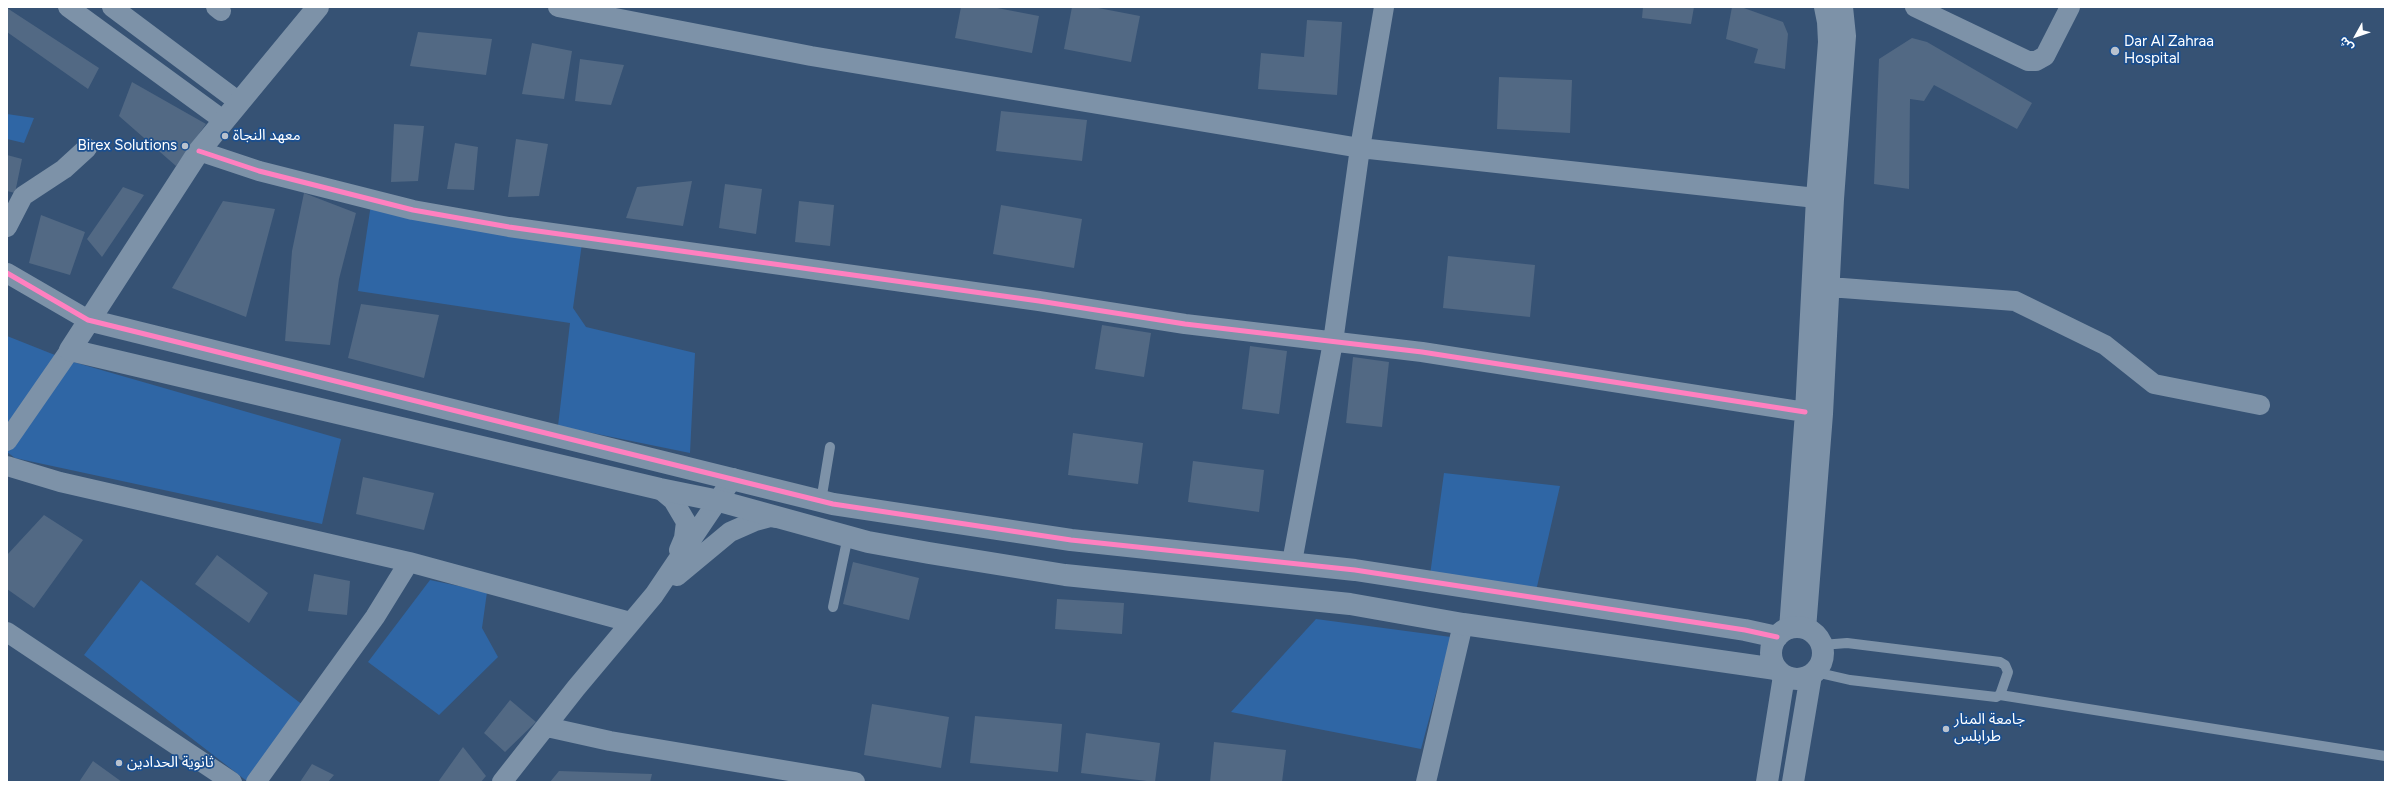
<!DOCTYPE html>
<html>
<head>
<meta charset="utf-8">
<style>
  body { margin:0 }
  #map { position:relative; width:2392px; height:789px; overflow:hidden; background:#365274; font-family:Figtree,"Noto Sans Arabic",sans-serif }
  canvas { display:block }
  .frame { position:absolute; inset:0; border:8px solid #fff; pointer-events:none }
  .north { position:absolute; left:2336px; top:16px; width:40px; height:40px; -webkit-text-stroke:3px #1b4f8f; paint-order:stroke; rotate:230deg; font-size:11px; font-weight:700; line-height:16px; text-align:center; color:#fff }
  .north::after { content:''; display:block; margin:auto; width:14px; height:18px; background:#fff; clip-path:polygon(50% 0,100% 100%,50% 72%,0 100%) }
</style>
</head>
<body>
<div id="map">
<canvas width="2392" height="789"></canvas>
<div class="frame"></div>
<div class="north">ش</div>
</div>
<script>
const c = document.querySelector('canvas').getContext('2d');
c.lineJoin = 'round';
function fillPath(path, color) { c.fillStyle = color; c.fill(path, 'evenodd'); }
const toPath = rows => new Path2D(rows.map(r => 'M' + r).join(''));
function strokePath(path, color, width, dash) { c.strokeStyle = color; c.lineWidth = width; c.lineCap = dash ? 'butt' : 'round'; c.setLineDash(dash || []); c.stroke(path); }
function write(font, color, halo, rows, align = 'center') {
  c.font = font + ' Figtree,"Noto Sans Arabic",sans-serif'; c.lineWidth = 3.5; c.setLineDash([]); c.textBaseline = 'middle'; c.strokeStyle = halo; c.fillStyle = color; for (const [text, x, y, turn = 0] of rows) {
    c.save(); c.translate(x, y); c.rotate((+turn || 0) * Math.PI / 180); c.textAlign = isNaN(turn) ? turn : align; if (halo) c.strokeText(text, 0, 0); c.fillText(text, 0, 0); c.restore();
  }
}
fillPath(toPath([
  [7,114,34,118,24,143,7,139],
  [371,204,583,236,573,308,586,327,695,353,690,453,558,426,570,323,358,291],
  [7,336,70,361,341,439,322,524,15,458,7,452],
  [1444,473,1560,486,1536,591,1430,575],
  [141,580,308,709,248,782,84,655],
  [430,580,487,592,482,628,498,657,439,715,368,662],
  [1316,619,1451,637,1421,749,1231,712]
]), '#2f66a5');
fillPath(toPath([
  [961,7,992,7,1039,16,1032,53,955,38],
  [1072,7,1093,7,1140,16,1131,62,1064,49],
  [1643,7,1694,7,1691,24,1642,18],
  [1732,7,1741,7,1783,22,1788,34,1785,69,1754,63,1758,49,1726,39],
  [7,8,99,68,88,89,7,32],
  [1307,20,1342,22,1337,95,1258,89,1261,53,1304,57],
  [418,32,492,39,486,75,410,66],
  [1912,38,1927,42,2032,103,2017,129,1934,85,1924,101,1910,99,1909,189,1874,184,1879,59],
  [532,43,572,51,564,99,522,94],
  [580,59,624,65,611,105,575,101],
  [1499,77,1572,80,1570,133,1497,129],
  [132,82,206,124,176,166,119,116],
  [1001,111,1087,120,1082,161,996,151],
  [394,124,424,126,418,181,391,182],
  [516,139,548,144,539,196,508,197],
  [455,143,478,147,474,190,447,189],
  [7,155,22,159,15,193,7,191],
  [692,181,683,226,626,218,637,187],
  [725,184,762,189,756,234,719,228],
  [123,187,144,195,102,257,87,239],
  [304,193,356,213,339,279,330,345,285,341,292,251],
  [223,201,275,209,246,317,172,288],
  [799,201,834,205,830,246,795,242],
  [1001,205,1082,219,1074,268,993,254],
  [41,215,85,232,70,275,29,263],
  [1448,256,1535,265,1530,317,1443,308],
  [361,304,439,315,424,378,348,358],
  [1102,325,1151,333,1144,377,1095,369],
  [1250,346,1287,351,1279,414,1242,409],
  [1353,357,1389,362,1382,427,1346,423],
  [1073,433,1143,443,1138,484,1068,475],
  [1193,461,1264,470,1259,512,1188,502],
  [363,477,434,493,424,530,356,514],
  [44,515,83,540,34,608,7,589,7,555],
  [217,555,268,593,249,623,195,584],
  [853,562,919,578,909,620,843,604],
  [314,574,350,581,347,615,308,611],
  [1057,599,1124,603,1122,634,1055,629],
  [510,700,536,722,505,752,484,733],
  [872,704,949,717,941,768,864,755],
  [975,716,1062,724,1058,772,970,763],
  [1086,733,1160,743,1155,782,1081,773],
  [1214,742,1286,750,1282,782,1210,782],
  [463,747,486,776,481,782,438,782],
  [93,761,122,782,79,782],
  [312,764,334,775,328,782,300,782],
  [559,771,652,774,650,782,550,782]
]), '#526984');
strokePath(toPath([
  [821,501,830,447],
  [833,607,848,536],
  [1822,645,1847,643,2000,662,2005,665,2008,672,2000,695],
  [1815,672,1850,680,1996,697,2000,695,2385,756]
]), '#7d92a8', 10);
strokePath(toPath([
  [68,7,223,120],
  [112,7,239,102],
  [216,7,221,11],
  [558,7,811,56,1360,148,1816,198],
  [1915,7,2028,61,2036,61,2045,56,2070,7],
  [199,151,259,171,413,210,509,227,1039,301,1185,324,1422,352,1805,412],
  [7,227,23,196,64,169,87,148],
  [7,273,88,320],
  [1829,287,2015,301,2105,345,2154,384,2260,405],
  [7,441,70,350],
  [7,466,60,482,409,562,630,622],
  [660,489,673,500,686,522,684,538,679,550],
  [1292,562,1333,342,1360,148,1384,7],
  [677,576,730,532,755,521,770,517,778,518],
  [1789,629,1805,412,1816,198,1828,42,1827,22,1824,7],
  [1806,629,1823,414,1834,199,1846,36,1843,7],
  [7,632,232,782],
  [547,727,610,741,855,782],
  [256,782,375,617,409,562],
  [502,782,576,688,654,595,733,478],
  [1426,782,1463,624]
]), '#7d92a8', 20);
strokePath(toPath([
  [318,7,199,151,70,350,660,489,719,501,868,542,929,553,1065,575,1350,604,1463,624,1776,669],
  [88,320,833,504,1071,540,1355,570,1745,630,1777,637],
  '1771 653a26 26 0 1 1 52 0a26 26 0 1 1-52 0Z',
  [1767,782,1784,676],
  [1793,782,1811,675]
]), '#7d92a8', 22);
strokePath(toPath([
  [199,151,259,171,413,210,509,227,1039,301,1185,324,1422,352,1805,412],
  [7,273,88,320,833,504,1071,540,1355,570,1745,630,1777,637]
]), '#ff80c0', 5);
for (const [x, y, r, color] of [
  [2115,51,5,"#b9c2ce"],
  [225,136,4,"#b9c2ce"],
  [185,146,4,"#b9c2ce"],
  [1946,729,4,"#b9c2ce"],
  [119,763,4,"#b9c2ce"]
]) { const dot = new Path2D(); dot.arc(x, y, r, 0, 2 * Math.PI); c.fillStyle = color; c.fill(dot); strokePath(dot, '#1b4f8f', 1.5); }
write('15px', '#fff', '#1b4f8f', [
  ["Dar Al Zahraa",2124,42],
  ["Hospital",2124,59],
  ["معهد النجاة",233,136],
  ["Birex Solutions",177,146,"right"],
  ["جامعة المنار",1954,720],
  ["طرابلس",1954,737],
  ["ثانوية الحدادين",127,763]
], 'left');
</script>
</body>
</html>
